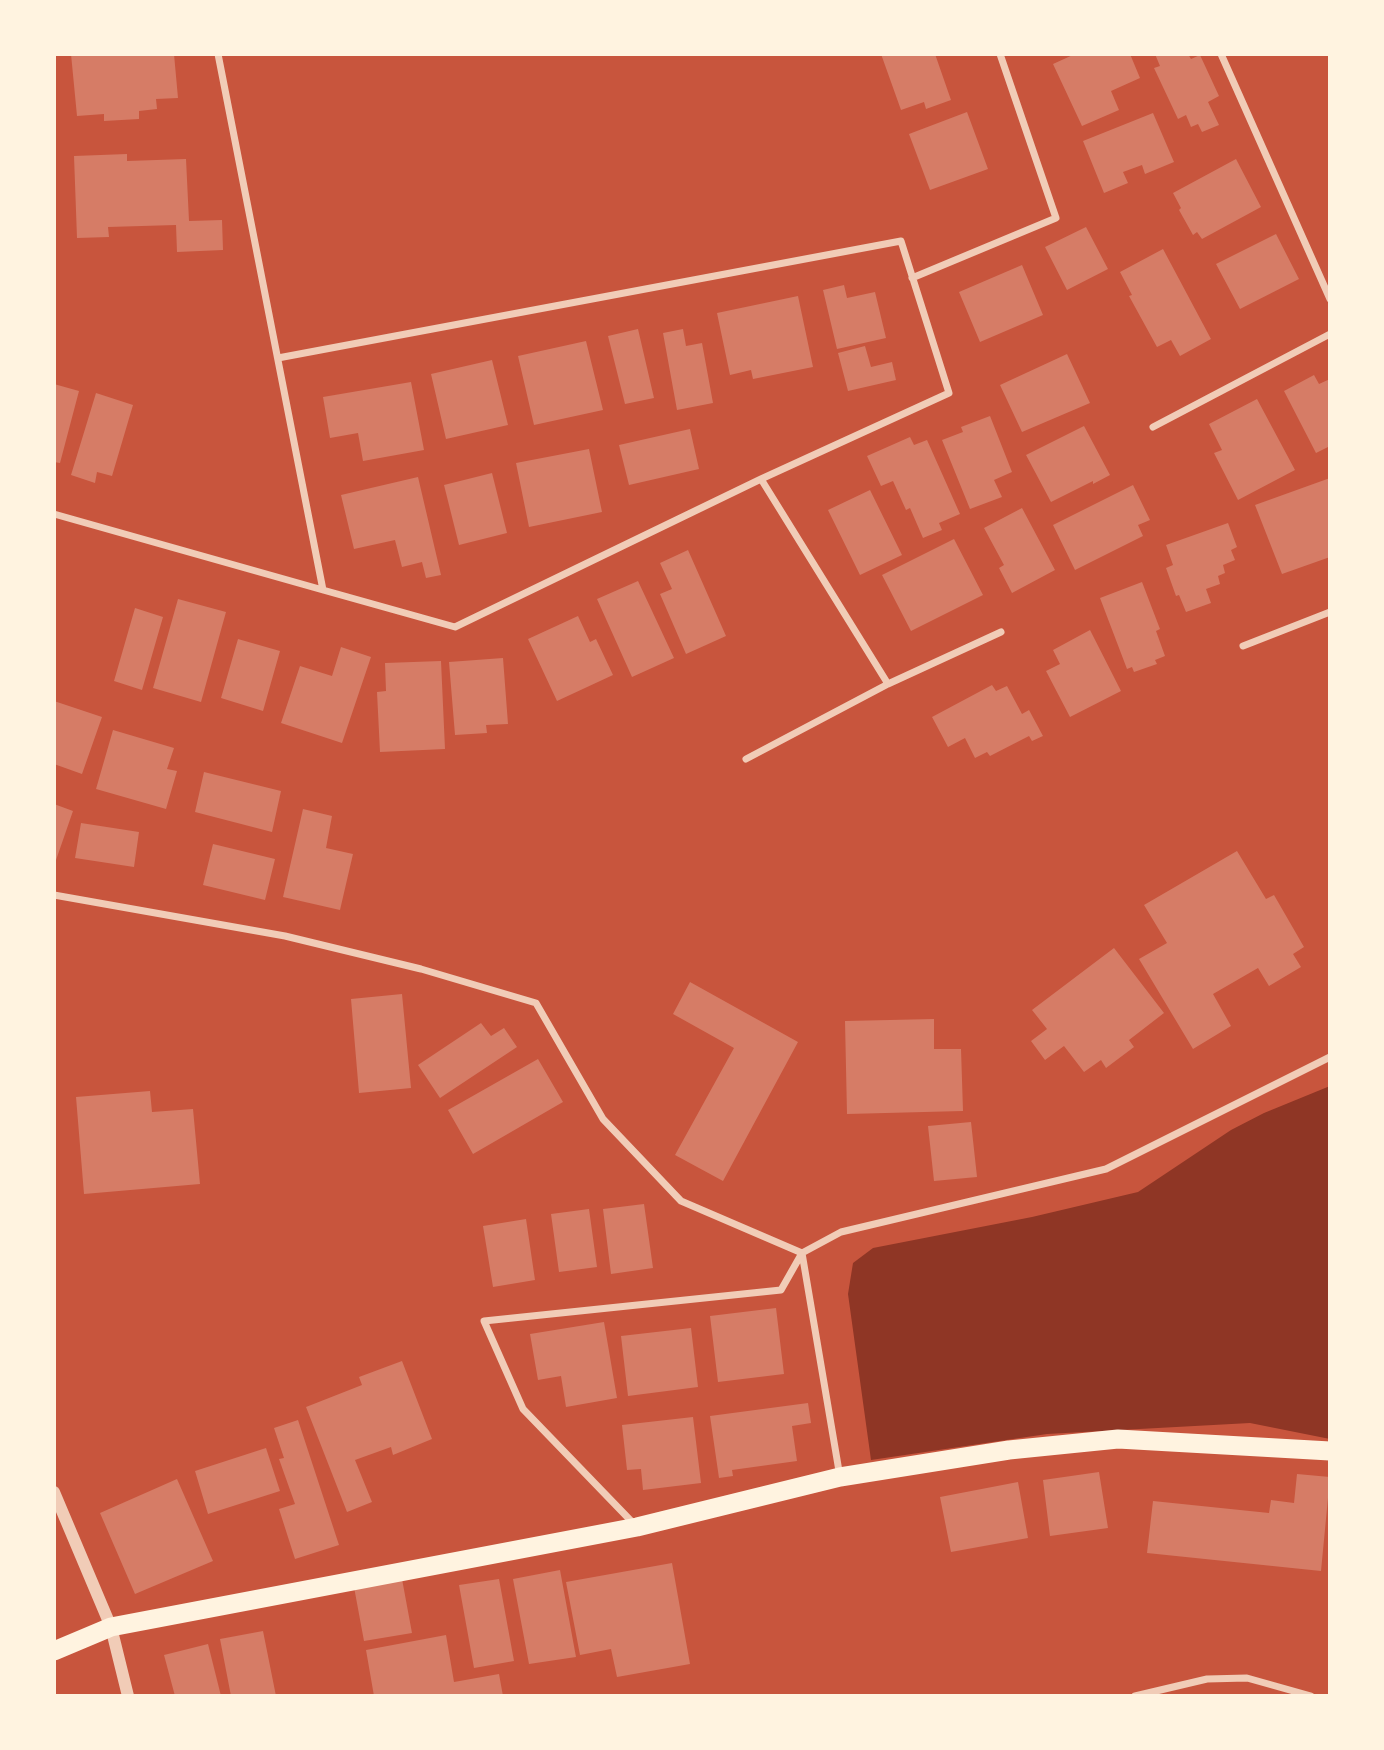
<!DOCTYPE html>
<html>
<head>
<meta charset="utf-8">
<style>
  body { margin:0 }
  #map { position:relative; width:1384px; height:1750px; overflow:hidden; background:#c8553d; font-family:Karla,sans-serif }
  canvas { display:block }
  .frame { position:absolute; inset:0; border:56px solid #fff3e0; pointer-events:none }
</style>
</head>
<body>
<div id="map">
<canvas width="1384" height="1750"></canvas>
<div class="frame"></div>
</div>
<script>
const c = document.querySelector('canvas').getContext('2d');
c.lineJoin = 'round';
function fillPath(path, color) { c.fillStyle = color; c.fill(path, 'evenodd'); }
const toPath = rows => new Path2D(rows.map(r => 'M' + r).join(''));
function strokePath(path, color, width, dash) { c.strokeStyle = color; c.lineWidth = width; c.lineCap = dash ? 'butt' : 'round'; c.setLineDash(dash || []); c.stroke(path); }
fillPath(toPath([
  [1330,1086,1330,1439,1250,1423,1047,1434,871,1460,848,1294,853,1263,873,1248,1032,1217,1138,1192,1231,1130,1264,1113]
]), '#8f3625');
fillPath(toPath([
  [71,54,174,54,178,98,156,99,157,109,139,111,139,119,104,121,104,114,77,116],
  [881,54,935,54,951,100,926,109,924,102,901,110],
  [1075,54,1130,54,1140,78,1111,91,1119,110,1082,126,1053,64],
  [1155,54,1188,54,1191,59,1200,55,1219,96,1208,102,1219,125,1202,132,1198,124,1191,127,1186,115,1178,119,1154,68,1160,66],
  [967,112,988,169,930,190,909,134],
  [1153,113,1174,162,1145,174,1142,165,1123,172,1128,183,1104,193,1083,141],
  [127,154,127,161,186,159,189,221,222,220,223,250,177,252,176,225,108,227,109,237,77,238,74,156],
  [1236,159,1261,207,1202,239,1197,232,1193,235,1179,210,1181,208,1173,193],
  [1086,227,1108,269,1067,290,1045,247],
  [1276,234,1299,279,1240,309,1216,264],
  [1163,249,1211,339,1180,356,1171,340,1157,347,1129,296,1132,295,1120,272],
  [1022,265,1043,315,980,342,959,292],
  [844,285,847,298,875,292,886,338,837,349,823,290],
  [798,296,813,367,753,379,751,370,730,375,717,313],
  [638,329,654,398,625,404,608,336],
  [683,329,686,346,702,343,713,403,677,410,663,333],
  [586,341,603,410,534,425,518,356],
  [865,346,871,367,892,362,896,380,848,391,838,353],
  [1067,354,1090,403,1022,432,1000,385],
  [492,360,508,425,446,439,431,374],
  [1314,375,1319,384,1330,379,1330,446,1316,453,1284,391],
  [411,382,424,450,363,461,358,433,330,438,323,397],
  [54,384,79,391,60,463,54,462],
  [96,393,133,405,112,476,97,472,95,483,71,475],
  [1257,399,1295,470,1238,500,1214,453,1222,450,1209,424],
  [990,416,1012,472,994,480,1002,497,970,509,942,440,963,432,961,427],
  [1084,426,1110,475,1093,484,1093,481,1051,502,1026,455],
  [690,429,699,469,629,485,619,445],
  [910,437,914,445,927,440,960,514,939,523,942,530,923,538,910,508,906,510,893,481,881,486,867,456],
  [589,449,602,512,529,527,516,463],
  [492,473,507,533,459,545,444,485],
  [418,477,441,575,426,578,422,562,402,567,395,540,354,549,341,495],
  [1330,478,1330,557,1282,574,1255,505],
  [1133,485,1150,520,1138,525,1143,536,1075,570,1053,525],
  [870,490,902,555,860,575,828,510],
  [1022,508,1055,570,1012,593,999,568,1004,565,984,528],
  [1228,523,1237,547,1231,550,1235,560,1223,565,1225,573,1218,576,1220,584,1206,589,1211,603,1186,612,1179,595,1176,596,1166,568,1173,565,1166,545],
  [954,539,983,595,911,631,882,575],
  [688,550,726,636,686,654,660,594,672,589,660,563],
  [638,581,674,658,632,677,597,599],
  [1142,582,1160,629,1156,631,1165,656,1155,660,1157,664,1134,672,1132,667,1127,669,1100,598],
  [178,599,226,612,201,702,153,688],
  [135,608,163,617,142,690,114,681],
  [578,616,590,642,596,639,613,675,557,701,528,639],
  [1090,630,1121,691,1070,717,1046,671,1060,664,1053,650],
  [238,639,280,651,263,711,221,698],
  [341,647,371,657,342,743,281,723,300,666,332,676],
  [503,658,508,724,486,725,487,733,455,735,449,662],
  [441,661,445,749,380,752,377,692,386,691,385,663],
  [992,685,996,691,1007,686,1022,714,1029,710,1043,736,1032,741,1029,736,990,756,987,752,975,758,965,738,948,747,932,717],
  [54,701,102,717,82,774,54,764],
  [113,730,174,748,167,769,177,771,166,809,96,789],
  [204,772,281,791,272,832,195,812],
  [54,804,73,811,55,863,54,863],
  [303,809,332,816,326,848,353,854,340,910,283,897],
  [81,823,139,832,134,867,75,858],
  [213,844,275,859,265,900,203,885],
  [1237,851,1266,899,1274,895,1304,947,1293,954,1301,967,1269,986,1258,968,1213,994,1231,1026,1193,1049,1139,959,1167,943,1144,905],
  [1114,948,1164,1013,1129,1040,1134,1047,1106,1068,1101,1060,1084,1072,1064,1046,1045,1060,1031,1041,1047,1029,1032,1010],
  [690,982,798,1042,723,1181,675,1155,734,1048,673,1014],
  [402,994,411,1088,359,1093,351,999],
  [934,1019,934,1049,961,1049,963,1111,847,1114,845,1021],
  [481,1023,491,1036,504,1028,517,1047,440,1098,418,1065],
  [538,1059,563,1102,473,1154,448,1110],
  [150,1091,152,1112,193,1109,200,1184,84,1194,76,1097],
  [971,1122,977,1177,934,1181,928,1126],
  [644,1204,653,1268,611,1274,603,1209],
  [589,1209,597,1267,559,1272,551,1214],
  [526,1219,535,1280,493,1287,483,1226],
  [776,1308,784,1374,718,1382,710,1316],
  [604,1322,617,1398,566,1407,561,1376,538,1380,530,1334],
  [691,1328,698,1387,628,1396,621,1336],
  [402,1361,432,1439,393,1455,391,1447,355,1460,372,1502,347,1512,306,1407,362,1385,359,1377],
  [808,1403,811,1423,792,1426,797,1461,732,1470,733,1476,719,1478,710,1416],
  [693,1417,701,1483,643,1490,641,1469,627,1470,622,1425],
  [298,1420,339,1545,295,1559,279,1509,295,1504,279,1459,284,1458,274,1428],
  [266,1448,280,1491,208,1514,195,1471],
  [1099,1472,1108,1528,1050,1536,1043,1480],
  [1297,1474,1330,1477,1321,1571,1147,1553,1153,1501,1269,1513,1271,1500,1294,1503],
  [177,1479,213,1561,135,1594,100,1513],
  [1018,1482,1028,1538,951,1552,940,1497],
  [672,1563,690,1664,617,1677,611,1649,580,1655,566,1582],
  [560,1570,576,1657,529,1664,513,1579],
  [402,1579,412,1633,364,1641,354,1587],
  [499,1579,514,1661,474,1668,459,1585],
  [263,1631,276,1696,231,1696,220,1639],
  [446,1635,454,1682,499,1674,503,1696,374,1696,366,1650],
  [208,1644,221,1696,175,1696,164,1655]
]), '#d67c66');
strokePath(toPath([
  [1221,54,1330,299],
  [912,278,1056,218,1000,54],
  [278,358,901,241,949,393,761,479,455,627,323,590],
  [1153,427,1330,334],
  [761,479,888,684],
  [54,514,323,590,218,54],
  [1243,646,1330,612],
  [746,759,888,684,1001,632],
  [54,895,285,936,421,969,536,1003,603,1119,681,1201,802,1253,781,1290,484,1321,523,1409,634,1524],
  [840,1477,802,1253,841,1232,1106,1169,1330,1057],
  [1135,1696,1207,1679,1247,1678,1311,1696]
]), '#f1ccb7', 7);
strokePath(toPath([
  [54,1492,111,1627,128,1696]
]), '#f1ccb7', 12);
strokePath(toPath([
  [54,1651,111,1627,637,1527,840,1477,1009,1450,1118,1439,1330,1451]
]), '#fff3e0', 19);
</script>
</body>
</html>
